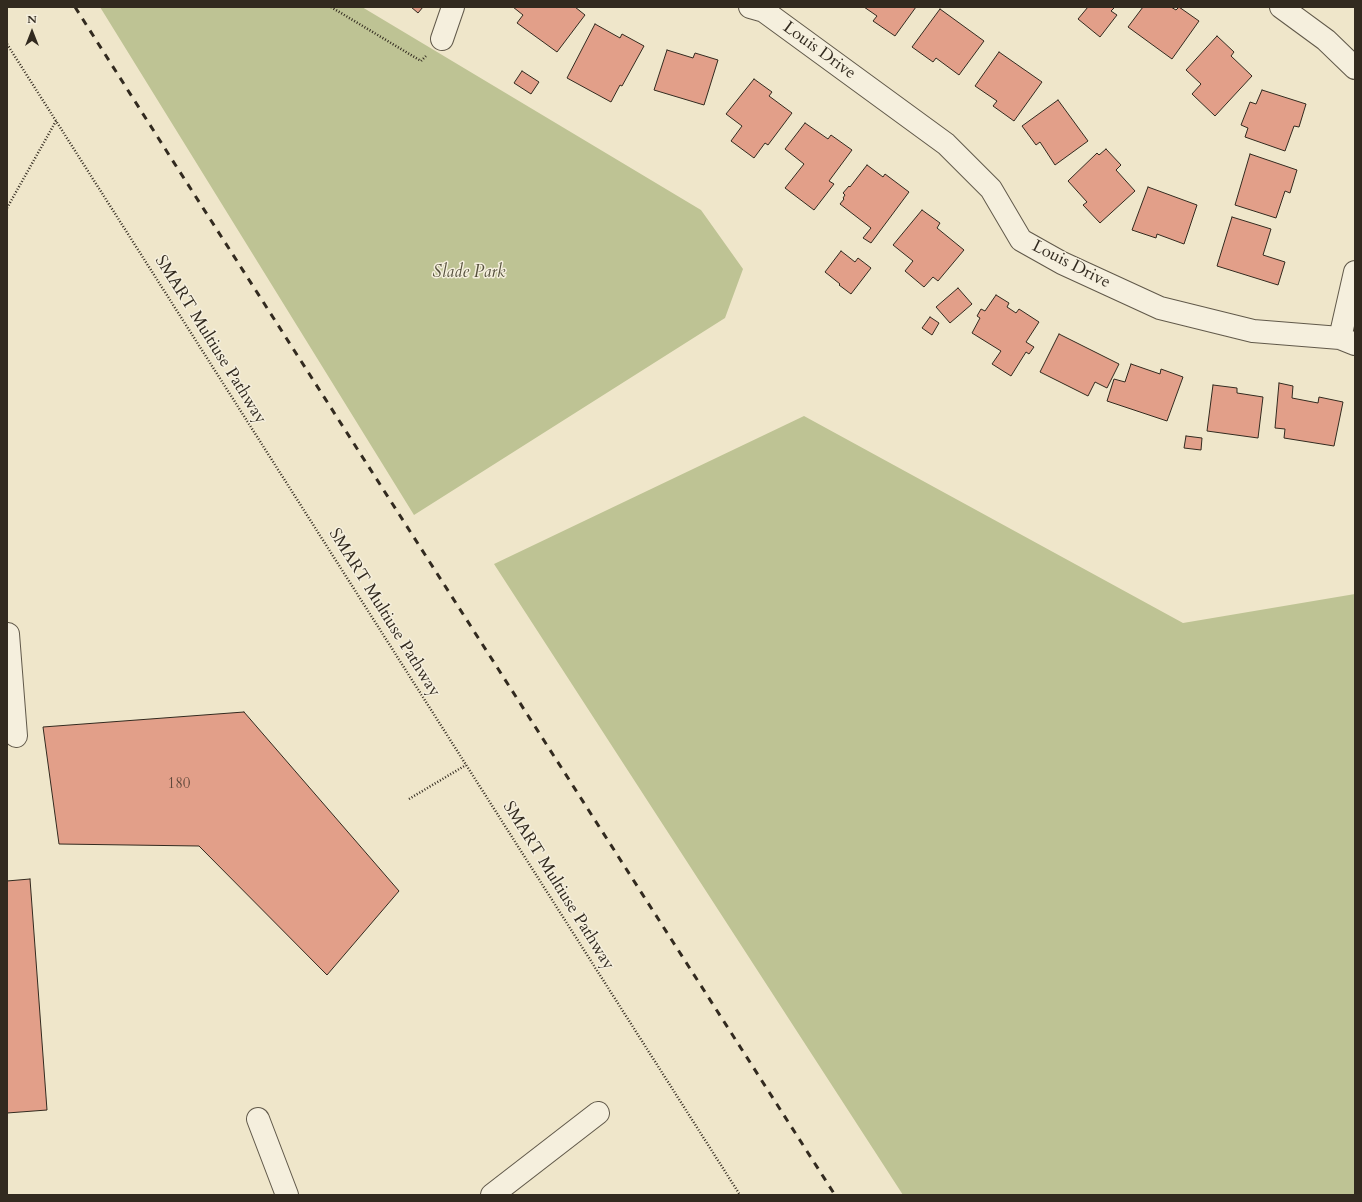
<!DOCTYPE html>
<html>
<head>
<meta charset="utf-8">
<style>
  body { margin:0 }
  #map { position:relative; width:1362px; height:1202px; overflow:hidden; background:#efe6ca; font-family:Cardo,serif }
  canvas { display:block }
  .frame { position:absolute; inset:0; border:8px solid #322a1f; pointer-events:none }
  .north { position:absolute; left:12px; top:12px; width:40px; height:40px; -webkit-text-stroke:3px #f5efdd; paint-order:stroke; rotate:0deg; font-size:11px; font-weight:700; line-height:16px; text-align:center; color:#322a1f }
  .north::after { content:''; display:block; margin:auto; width:14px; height:18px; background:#322a1f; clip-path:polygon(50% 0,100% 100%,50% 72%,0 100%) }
</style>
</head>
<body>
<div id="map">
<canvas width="1362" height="1202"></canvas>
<div class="frame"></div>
<div class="north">N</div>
</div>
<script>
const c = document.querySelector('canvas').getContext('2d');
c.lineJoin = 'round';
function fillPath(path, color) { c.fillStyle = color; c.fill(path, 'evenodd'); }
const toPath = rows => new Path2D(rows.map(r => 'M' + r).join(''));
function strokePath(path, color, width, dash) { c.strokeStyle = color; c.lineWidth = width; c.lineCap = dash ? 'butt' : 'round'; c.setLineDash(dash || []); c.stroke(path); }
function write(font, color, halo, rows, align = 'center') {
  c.font = font + ' Cardo,serif'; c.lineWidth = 3; c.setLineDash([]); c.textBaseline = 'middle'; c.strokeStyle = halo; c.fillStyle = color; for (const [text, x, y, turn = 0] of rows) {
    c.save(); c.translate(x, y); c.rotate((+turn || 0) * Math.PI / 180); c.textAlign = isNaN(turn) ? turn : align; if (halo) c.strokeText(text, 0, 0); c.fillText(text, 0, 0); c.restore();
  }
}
fillPath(toPath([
  [100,7,362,7,701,210,743,269,725,318,414,515],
  [804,416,1183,623,1355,594,1355,1195,903,1195,494,564]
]), '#bec394');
const building = toPath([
  [411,7,423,7,418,13,411,7],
  [513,7,575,7,585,15,557,52,517,23,523,15,513,7],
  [864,7,916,7,895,36,873,21,877,16,864,7],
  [1088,7,1115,7,1111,11,1117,15,1100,37,1078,19,1088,7],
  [1143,7,1171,7,1176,10,1179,7,1199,21,1172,59,1128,27,1143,7],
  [940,9,984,41,959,75,936,58,933,62,912,47,940,9],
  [595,24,620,38,622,34,644,46,622,86,620,85,611,102,567,78,595,24],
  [1217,36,1234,52,1231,56,1252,76,1215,116,1192,94,1201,84,1186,70,1217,36],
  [667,50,693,58,695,53,718,60,704,105,654,90,667,50],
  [999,52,1042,82,1014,121,993,106,997,101,975,86,999,52],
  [522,71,539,82,531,94,514,83,522,71],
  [754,79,772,92,769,96,792,113,768,145,765,143,754,158,731,141,742,126,726,114,754,79],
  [1262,90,1306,104,1299,127,1294,126,1285,151,1245,137,1248,128,1241,125,1250,102,1256,104,1262,90],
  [1058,100,1088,141,1055,165,1040,142,1036,145,1022,126,1058,100],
  [805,123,828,139,831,135,852,150,829,181,834,184,814,210,785,188,804,164,785,149,805,123],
  [1106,149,1121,165,1116,170,1135,191,1100,223,1083,205,1087,202,1068,181,1097,153,1099,155,1106,149],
  [1250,154,1297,170,1290,193,1285,191,1276,218,1235,205,1250,154],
  [867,165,883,177,885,174,909,192,871,243,863,238,871,228,840,204,844,199,843,198,845,195,843,193,849,186,850,187,867,165],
  [1148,187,1197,205,1184,244,1157,234,1156,238,1132,230,1148,187],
  [922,210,940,223,937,228,964,250,938,281,933,277,924,287,905,271,913,261,893,245,922,210],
  [1232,217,1271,229,1263,255,1285,262,1278,285,1217,266,1232,217],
  [841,251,855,262,858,258,871,268,851,294,839,285,840,284,825,272,841,251],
  [958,288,972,304,950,323,936,307,958,288],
  [996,295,1009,303,1007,307,1016,313,1019,309,1039,322,1026,342,1034,347,1029,354,1026,352,1011,376,992,364,1001,351,972,333,980,318,977,316,981,309,985,311,996,295],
  [930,317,939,323,932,335,922,328,930,317],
  [1059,334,1119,364,1107,388,1095,382,1088,396,1040,372,1059,334],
  [1131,364,1160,374,1161,369,1183,377,1167,421,1107,401,1114,379,1125,382,1131,364],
  [1279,383,1293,386,1292,398,1318,403,1319,397,1343,402,1334,446,1284,438,1285,429,1275,428,1279,383],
  [1213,385,1237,388,1237,393,1263,397,1258,438,1207,431,1213,385],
  [1186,436,1202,438,1201,450,1184,448,1186,436],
  [244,712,399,891,327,975,199,846,59,844,43,727,244,712],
  [30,879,47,1110,7,1113,7,881,30,879]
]);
fillPath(building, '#e29f89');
strokePath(building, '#322a1f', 1);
const minor = toPath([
  [750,7,764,11,946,144,991,189,1021,240,1062,263,1160,308,1253,331,1340,338,1355,344],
  [1281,7,1326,40,1355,68],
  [442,39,453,7],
  [1340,338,1355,272],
  [8,634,16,736],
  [258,1119,287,1195],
  [492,1195,598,1113]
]);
strokePath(minor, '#61594a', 24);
strokePath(toPath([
  [331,7,421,61,426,56],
  [7,44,740,1195],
  [7,208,56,121],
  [409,799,466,765]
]), '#322a1f', 2.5, [1, 2]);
strokePath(minor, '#f5efdd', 22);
strokePath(toPath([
  [75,7,171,158,835,1195]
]), '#322a1f', 3, [7, 7]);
write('15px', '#5e473a', null, [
  ["180",179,785]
]);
write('17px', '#322a1f', '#f5efdd', [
  ["Louis Drive",819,51,36],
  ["Louis Drive",1071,265,27],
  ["SMART Multiuse Pathway",210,340,58],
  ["SMART Multiuse Pathway",384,613,58],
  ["SMART Multiuse Pathway",558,886,58]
]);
write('italic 17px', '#55503c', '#f5efdd', [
  ["Slade Park",469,273]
]);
</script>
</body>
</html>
